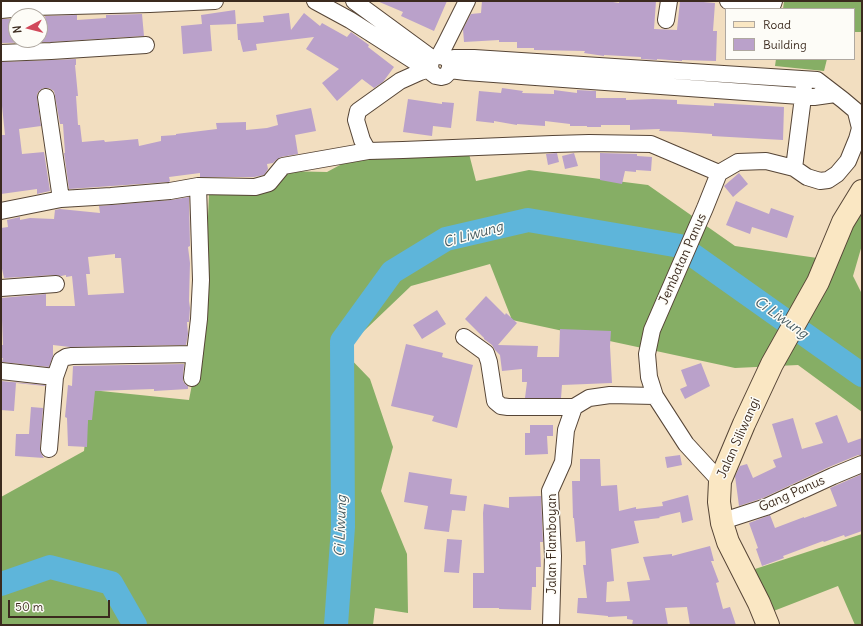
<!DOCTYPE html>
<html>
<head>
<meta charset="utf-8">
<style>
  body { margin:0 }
  #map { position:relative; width:863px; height:626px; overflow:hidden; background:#f2dec0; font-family:Delius,sans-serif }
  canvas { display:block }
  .frame { position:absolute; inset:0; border:2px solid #3b2a1e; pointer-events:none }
  .legend { position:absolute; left:725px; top:8px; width:130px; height:52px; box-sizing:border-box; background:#fdfcf7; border:1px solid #afa8a0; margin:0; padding:5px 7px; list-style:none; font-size:12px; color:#3b2a1e }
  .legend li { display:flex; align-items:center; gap:8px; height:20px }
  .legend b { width:20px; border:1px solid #afa8a0 }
  .north { position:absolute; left:8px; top:8px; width:40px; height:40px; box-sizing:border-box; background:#fdfcf7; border:1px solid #afa8a0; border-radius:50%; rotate:263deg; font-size:11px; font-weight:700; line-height:16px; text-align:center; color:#3b2a1e }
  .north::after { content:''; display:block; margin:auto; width:14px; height:18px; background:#d1495b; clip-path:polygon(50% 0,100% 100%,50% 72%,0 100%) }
  .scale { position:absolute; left:8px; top:600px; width:102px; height:18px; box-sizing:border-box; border:2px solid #3b2a1e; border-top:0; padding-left:5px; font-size:12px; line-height:14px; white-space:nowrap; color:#3b2a1e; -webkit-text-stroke:3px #fdfcf7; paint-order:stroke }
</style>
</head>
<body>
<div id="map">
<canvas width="863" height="626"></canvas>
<div class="frame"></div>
<ul class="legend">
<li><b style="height:5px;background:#fae7c3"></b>Road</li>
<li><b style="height:11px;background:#baa1ca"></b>Building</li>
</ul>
<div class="north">N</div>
<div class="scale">50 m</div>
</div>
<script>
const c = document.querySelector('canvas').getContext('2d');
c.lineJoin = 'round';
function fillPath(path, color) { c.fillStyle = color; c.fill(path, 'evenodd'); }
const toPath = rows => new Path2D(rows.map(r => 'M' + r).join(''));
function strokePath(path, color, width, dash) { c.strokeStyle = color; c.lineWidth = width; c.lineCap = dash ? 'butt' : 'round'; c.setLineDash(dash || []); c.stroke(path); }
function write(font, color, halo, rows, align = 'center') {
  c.font = font + ' Delius,sans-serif'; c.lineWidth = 3; c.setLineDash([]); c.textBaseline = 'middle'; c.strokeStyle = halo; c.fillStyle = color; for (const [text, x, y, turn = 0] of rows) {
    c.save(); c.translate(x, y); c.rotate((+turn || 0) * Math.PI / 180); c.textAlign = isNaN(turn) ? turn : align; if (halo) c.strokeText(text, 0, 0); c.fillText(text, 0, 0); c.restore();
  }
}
fillPath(toPath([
  [784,1,862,1,862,32,854,32,854,9,783,9],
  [776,59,827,59,824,71,775,66],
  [467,146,476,181,529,170,648,185,735,246,831,260,862,203,862,245,853,276,862,294,862,412,798,365,735,368,512,320,490,264,411,286,343,351,370,379,393,447,381,491,407,554,408,613,375,608,373,625,1,625,1,497,84,451,91,390,189,400,203,327,209,194,283,171,327,172,353,158],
  [862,534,862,625,855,625,838,586,771,612,755,569]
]), '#86ae65');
strokePath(toPath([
  [1,584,50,567,111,583,135,625],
  [336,625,343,527,342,341,392,272,446,239,528,220,680,246,862,375]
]), '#5eb5da', 24);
fillPath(toPath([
  [377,1,447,1,434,31,401,16,403,12],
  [482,1,607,1,619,3,619,1,656,1,654,29,677,30,680,1,692,1,715,3,713,31,717,31,716,61,682,60,682,61,657,59,657,60,641,59,641,57,604,55,604,56,584,53,585,51,534,50,534,48,517,48,517,42,499,42,499,40,464,42,463,29,471,14,481,13],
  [235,10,236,24,210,25,212,51,183,54,181,26,202,24,201,15],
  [289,13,291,30,304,13,320,26,322,23,347,37,351,32,369,45,368,47,394,67,383,82,374,88,362,79,337,101,322,83,339,69,306,49,314,37,256,44,257,50,243,52,240,40,238,40,237,24,264,22,263,16],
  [142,14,144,36,51,42,1,43,1,19,16,19,16,40,40,40,40,22,46,22,45,16,77,15,77,20,106,18,106,15],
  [76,59,76,65,75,65,78,96,76,96,78,125,80,125,82,142,104,140,105,142,138,139,139,146,161,141,161,136,176,135,176,134,217,129,216,123,246,122,246,130,267,128,278,125,276,115,311,108,316,131,295,135,298,154,281,157,276,160,273,163,267,164,268,169,264,175,254,177,200,177,200,173,169,177,170,181,169,182,69,189,64,153,65,153,63,124,60,124,55,96,54,91,49,88,44,88,40,90,37,94,37,98,41,126,19,129,22,154,44,152,50,191,37,194,37,189,1,194,1,135,5,135,2,106,1,107,1,62],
  [502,88,523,91,522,93,554,94,554,90,577,93,577,90,596,91,596,98,626,98,626,100,653,99,677,100,677,104,714,106,714,103,784,107,783,140,712,136,712,134,682,132,683,132,659,131,660,129,630,130,630,125,601,125,601,127,587,127,587,126,570,126,570,124,545,121,545,126,517,124,517,125,494,121,494,123,476,121,479,91,501,93],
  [408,99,442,104,442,102,454,103,451,128,433,126,432,136,403,132],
  [557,153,559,162,548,165,546,154],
  [574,153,578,166,565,169,562,156],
  [600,153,637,154,637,156,652,157,651,171,636,170,636,172,625,171,622,184,600,180],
  [739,173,748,184,733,197,724,186],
  [189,197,190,246,188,247,190,263,189,301,190,308,189,322,187,322,188,334,186,345,70,347,53,345,53,356,49,367,2,362,3,358,1,358,1,345,3,345,2,320,1,320,1,298,46,294,46,306,75,306,72,276,66,277,66,275,61,276,55,275,4,278,1,264,1,228,8,227,7,220,20,217,20,220,30,218,54,219,55,210,60,209,100,213,99,206,171,200],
  [115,254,115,258,121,258,124,293,88,295,86,274,90,274,88,257],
  [736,201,769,214,771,208,794,216,787,238,752,227,750,234,726,225],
  [486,296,505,315,506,313,517,323,498,345,538,346,537,357,559,357,560,329,611,331,610,346,612,383,562,385,561,398,525,398,527,382,522,382,522,369,502,371,500,355,495,350,492,345,484,339,484,338,465,319],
  [437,310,446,324,422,339,413,325],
  [406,344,443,353,442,357,473,365,457,428,432,421,434,416,391,406],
  [701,363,710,386,685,399,680,389,687,386,681,370],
  [184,364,183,377,183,381,186,385,188,386,188,389,154,391,154,389,95,391,92,420,88,420,87,447,68,446,67,418,65,417,68,385,72,386,73,366],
  [1,381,45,385,45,386,16,383,14,411,1,410],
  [31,407,43,408,40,448,41,453,44,458,15,456,16,434,29,434],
  [837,415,848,443,862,438,862,455,858,455,829,467,763,498,739,506,735,476,740,466,747,464,753,478,776,467,773,460,782,457,772,424,793,418,802,449,823,443,815,423],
  [530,425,553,425,553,436,547,436,548,454,525,455,525,433,530,433],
  [680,455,682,465,667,468,665,457],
  [580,459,600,459,601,486,617,485,619,511,636,507,636,509,663,506,662,502,688,495,693,520,682,523,680,512,659,517,660,518,634,521,639,543,611,549,614,581,607,582,606,602,630,601,627,582,650,580,643,557,672,554,672,556,710,546,714,561,711,561,719,582,716,583,723,609,730,607,736,625,690,625,687,607,665,608,668,625,632,625,633,620,627,619,627,616,608,617,608,616,577,613,578,598,587,598,583,565,586,565,585,541,576,542,574,518,573,518,572,481,580,481],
  [409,472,452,479,450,494,467,496,465,511,452,510,449,532,424,529,428,506,404,502],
  [862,474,862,531,845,537,844,535,824,542,823,541,783,556,784,558,762,566,756,549,758,548,749,523,770,515,775,528,804,517,804,518,837,506,830,488],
  [541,496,543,542,540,542,541,567,536,567,536,587,532,587,531,610,499,609,499,608,473,608,473,573,484,573,483,513,484,504,509,508,509,497],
  [447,539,462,540,459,573,444,572]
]), '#baa1ca');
const street = toPath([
  [315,1,350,20,414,61,430,67],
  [354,1,433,59],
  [728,1,759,8,773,4,774,1],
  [1,10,33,7,150,4,215,1],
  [666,20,669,1],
  [1,53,51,51,146,45],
  [439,56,445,45,467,1],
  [448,59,450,63,450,68,448,73,445,76,441,77,436,76,432,73,430,67,431,60,435,57,439,56,444,57,448,59,455,58,474,58,817,80,843,100,862,116],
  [450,70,466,72,814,97,835,94],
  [46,97,61,199],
  [368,151,362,140,356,120,358,111,400,81,420,72,430,69],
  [794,168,802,105,804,86],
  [1,211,61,199,111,196,170,191,198,186,255,187,269,183,283,166,368,151,403,150,553,144,589,143,651,144,719,173],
  [1,288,56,284],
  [464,337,486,353,489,362,495,401,501,406,508,407,574,407],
  [1,371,55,377],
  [192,378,199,319,201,280,198,186],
  [49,449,55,377,61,360,66,357,72,356,195,354],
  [720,481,686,444,655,396,649,377,647,354,652,330,705,208,719,173,738,162,766,161,794,168,807,177,820,181,828,180,837,174,848,161,857,139,860,128,856,112],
  [722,523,729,519,766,507,833,476,862,464],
  [551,625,553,556,550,491,563,462,566,430,574,407,589,398,610,395,655,396]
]);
const secondary = toPath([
  [768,625,759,603,728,542,722,523,719,502,720,481,744,424,772,364,818,282,843,222,862,191]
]);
strokePath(street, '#564536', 18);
strokePath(secondary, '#564536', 24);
strokePath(street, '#fff', 16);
strokePath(secondary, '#fae7c3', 22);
write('13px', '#3b2a1e', '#fdfcf7', [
  ["Jembatan Panus",683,259,-66],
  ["Jalan Siliwangi",739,438,-66],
  ["Gang Panus",792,494,-24],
  ["Jalan Flamboyan",552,544,-90]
]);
write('italic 14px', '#475b60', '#fdfcf7', [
  ["Ci Liwung",473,235,-16],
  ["Ci Liwung",781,318,35],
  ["Ci Liwung",341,526,-88]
]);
</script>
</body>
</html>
